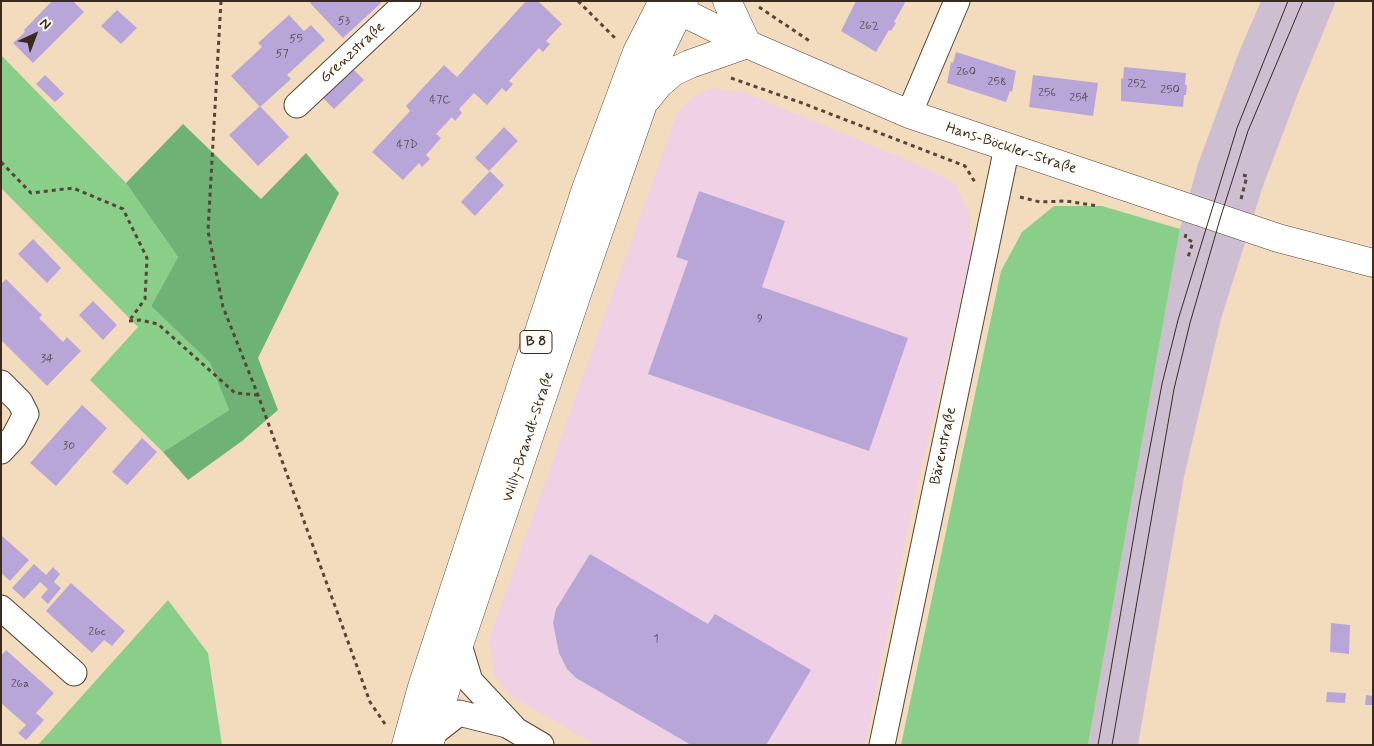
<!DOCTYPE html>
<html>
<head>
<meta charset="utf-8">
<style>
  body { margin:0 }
  #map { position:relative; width:1374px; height:746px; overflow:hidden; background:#f3dcbe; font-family:Mynerve,sans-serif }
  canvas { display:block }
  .frame { position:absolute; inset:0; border:2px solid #3b2a1e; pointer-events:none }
  .north { position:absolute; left:10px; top:10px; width:50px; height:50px; -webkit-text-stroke:4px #fdfcf7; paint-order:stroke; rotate:43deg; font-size:14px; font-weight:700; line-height:20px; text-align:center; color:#3b2a1e }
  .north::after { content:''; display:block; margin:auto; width:18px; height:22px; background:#3b2a1e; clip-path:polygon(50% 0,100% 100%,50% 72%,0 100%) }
</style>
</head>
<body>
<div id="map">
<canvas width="1374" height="746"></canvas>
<div class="frame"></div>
<div class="north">N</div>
</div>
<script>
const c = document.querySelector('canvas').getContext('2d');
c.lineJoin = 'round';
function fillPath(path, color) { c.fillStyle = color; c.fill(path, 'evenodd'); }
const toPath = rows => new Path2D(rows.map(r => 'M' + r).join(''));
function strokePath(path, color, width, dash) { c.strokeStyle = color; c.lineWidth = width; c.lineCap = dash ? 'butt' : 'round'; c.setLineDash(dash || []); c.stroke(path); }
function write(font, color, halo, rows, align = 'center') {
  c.font = font + ' Mynerve,sans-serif'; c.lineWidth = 4; c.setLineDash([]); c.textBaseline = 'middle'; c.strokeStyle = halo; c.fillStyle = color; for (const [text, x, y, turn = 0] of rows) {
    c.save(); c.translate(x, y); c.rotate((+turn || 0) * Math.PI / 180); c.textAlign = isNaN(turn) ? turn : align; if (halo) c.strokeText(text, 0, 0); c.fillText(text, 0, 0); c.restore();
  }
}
fillPath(toPath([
  [712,88,743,92,919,165,955,183,970,215,971,255,912,508,865,745,596,745,509,695,494,674,489,639,677,113,692,97]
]), '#f0d0e5');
fillPath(toPath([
  [1261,1,1336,1,1297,96,1262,189,1221,319,1184,477,1138,745,1088,745,1180,229,1198,164,1239,52]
]), '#cebed2');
fillPath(toPath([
  [1,55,126,183,178,257,151,306,210,363,229,410,163,452,90,380,138,327,1,188],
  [1054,206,1102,206,1180,229,1088,745,901,745,1001,271,1022,232],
  [168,600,208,653,222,745,38,745]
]), '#8acf89');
fillPath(toPath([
  [183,124,261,199,306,153,339,193,258,358,278,410,242,441,188,480,163,452,229,410,210,363,151,306,178,257,126,183]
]), '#6fb275');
fillPath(toPath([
  [52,1,73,1,84,12,33,63,13,43,25,32,24,30],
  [312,1,380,1,381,3,343,38,310,3],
  [526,1,538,1,562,24,546,41,550,44,543,52,539,48,509,81,513,84,506,92,502,88,487,105,474,93,459,109,462,113,455,121,452,117,436,134,441,138,426,155,430,159,422,167,419,163,403,180,372,152,410,111,406,106,444,65,457,77],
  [856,1,906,1,894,22,896,23,891,31,889,30,876,52,841,31],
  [117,10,137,28,121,44,101,26],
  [289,15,304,31,311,25,325,40,287,75,291,79,260,107,231,76,262,47,258,43],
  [956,52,1016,71,1012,92,1010,91,1006,102,947,83,951,62,953,63],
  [349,65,364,80,334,109,319,94],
  [1124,67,1186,73,1185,85,1187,85,1186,95,1184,95,1183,107,1121,101,1121,78,1123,79],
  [45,75,64,94,55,102,36,84],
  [1033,75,1098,83,1093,116,1029,107],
  [260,106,289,137,258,166,229,135],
  [504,127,518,141,489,171,475,158],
  [490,171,504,185,475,216,461,202],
  [699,191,785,221,762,287,908,338,869,451,648,374,688,261,676,257],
  [33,239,61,268,47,283,18,254],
  [6,279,42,315,39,318,63,342,67,337,81,351,47,386,1,340,1,284],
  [93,301,117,325,103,340,79,315],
  [82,405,107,428,56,486,30,463],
  [142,438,157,452,127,485,112,472],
  [1,535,29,560,10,581,1,573],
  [590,554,708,624,715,614,811,670,766,745,691,745,576,678,567,669,559,653,553,623,556,609],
  [34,564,46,575,53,567,60,574,54,582,61,588,48,604,41,597,48,589,40,582,24,599,12,588],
  [71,583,125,631,112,646,104,640,92,653,46,611],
  [1331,623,1350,625,1349,654,1330,652],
  [6,650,54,693,36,713,44,720,26,740,18,733,26,725,1,703,1,656],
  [1327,692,1346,693,1345,703,1326,702],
  [1366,695,1373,696,1373,705,1365,705]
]), '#b9a6d9');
const minor = toPath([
  [297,105,408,1],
  [909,114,957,1],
  [1,383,20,402,26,414,14,437,1,451],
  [1,608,74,673],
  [459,645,470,681,513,727],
  [432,734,459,713,507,725,541,745],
  [882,745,1007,147]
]);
const major = toPath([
  [727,1,747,44],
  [664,3,747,44,909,114,1278,238,1373,263],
  [647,99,659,84,673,72,690,64,747,44],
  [406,745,422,687,586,189,637,52,663,1],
  [429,745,459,645,580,285,643,104,657,57,684,1]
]);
strokePath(minor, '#574536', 27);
strokePath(major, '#574536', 29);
strokePath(toPath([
  [221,1,208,231,223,307,258,395,370,702,385,724],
  [578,1,617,40],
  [759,7,811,42],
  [731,78,802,103,965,166,976,184],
  [1,162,31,193,73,188,123,209,147,258,145,299,129,321],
  [1020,197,1040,202,1066,201,1098,206],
  [1241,199,1247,176,1243,175],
  [1186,234,1185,238,1193,242,1187,260],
  [129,321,140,320,158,324,235,393,258,395]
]), '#574536', 3, [4, 4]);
strokePath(minor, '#fff', 25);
strokePath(major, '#fff', 28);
strokePath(toPath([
  [1098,745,1140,500,1162,384,1178,320,1237,128,1288,1],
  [1112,745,1174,389,1190,323,1220,219,1248,131,1303,1]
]), '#3b2a1e', 1);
write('12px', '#5a494d', null, [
  ["53",344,21],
  ["262",869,26],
  ["55",296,39],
  ["57",282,54],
  ["260",966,72],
  ["258",997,82],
  ["252",1137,84],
  ["250",1170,90],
  ["256",1047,93],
  ["254",1079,98],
  ["47C",440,100],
  ["47D",407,145],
  ["9",760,319],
  ["34",47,359],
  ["30",69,446],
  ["26c",97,632],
  ["1",656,639],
  ["26a",20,684]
]);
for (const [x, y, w] of [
  [536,342,32]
]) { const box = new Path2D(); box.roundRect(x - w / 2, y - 11.5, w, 23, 4); c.fillStyle = '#fdfcf7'; c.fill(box); strokePath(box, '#3b2a1e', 1); }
write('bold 14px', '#3b2a1e', null, [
  ["B 8",536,342]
]);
write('15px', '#3b2a1e', '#fdfcf7', [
  ["Grenzstraße",353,53,-43],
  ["Hans-Böckler-Straße",1011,149,18],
  ["Willy-Brandt-Straße",529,437,-72],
  ["Bärenstraße",944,446,-78]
]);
</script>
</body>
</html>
